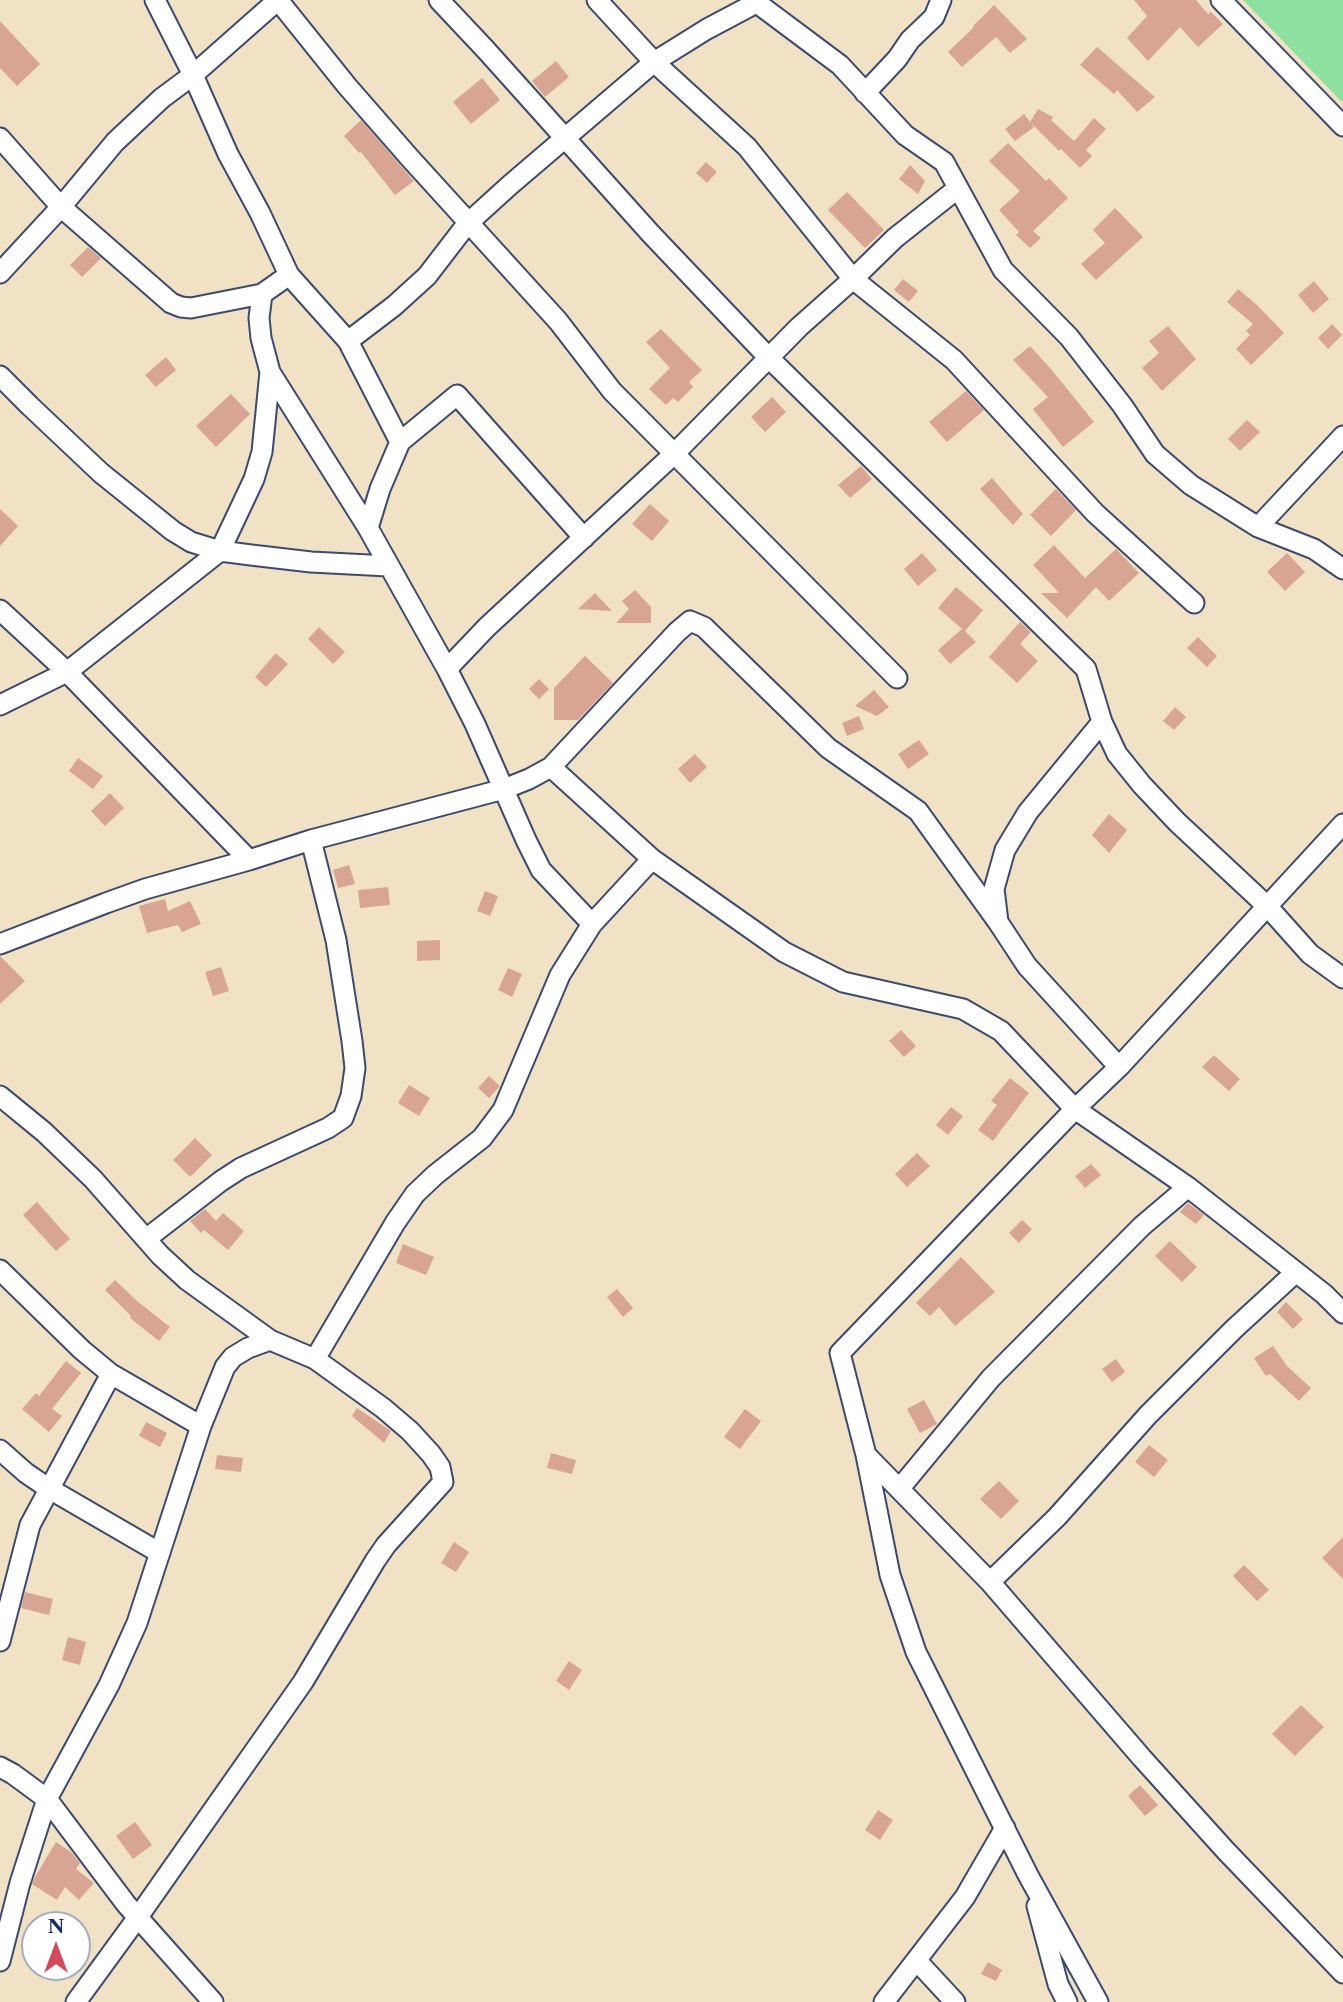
<!DOCTYPE html>
<html>
<head>
<meta charset="utf-8">
<style>
  body { margin:0 }
  #map { position:relative; width:1343px; height:2002px; overflow:hidden; background:#f1e2c6; font-family:"Libre Caslon Text",serif }
  canvas { display:block }
  .north { position:absolute; left:21px; top:1911px; width:70px; height:70px; box-sizing:border-box; background:#fff; border:2px solid #a4acbf; border-radius:50%; rotate:0deg; font-size:19px; font-weight:700; line-height:28px; text-align:center; color:#1b2f5e }
  .north::after { content:''; display:block; margin:auto; width:24px; height:32px; background:#d1495b; clip-path:polygon(50% 0,100% 100%,50% 72%,0 100%) }
</style>
</head>
<body>
<div id="map">
<canvas width="1343" height="2002"></canvas>
<div class="north">N</div>
</div>
<script>
const c = document.querySelector('canvas').getContext('2d');
c.lineJoin = 'round';
function fillPath(path, color) { c.fillStyle = color; c.fill(path, 'evenodd'); }
const toPath = rows => new Path2D(rows.map(r => 'M' + r).join(''));
function strokePath(path, color, width, dash) { c.strokeStyle = color; c.lineWidth = width; c.lineCap = dash ? 'butt' : 'round'; c.setLineDash(dash || []); c.stroke(path); }
fillPath(toPath([
  [1243,0,1343,0,1343,102,1340,100]
]), '#8ee0a1');
fillPath(toPath([
  [1134,0,1196,0,1208,14,1211,12,1223,24,1198,47,1180,27,1148,61,1127,38,1147,16],
  [994,5,1027,39,1010,53,996,37,962,67,948,52,974,27,973,26],
  [0,21,40,64,17,86,0,68],
  [1097,47,1155,97,1137,112,1117,90,1114,94,1080,65],
  [556,61,569,77,545,97,532,81],
  [482,78,500,100,471,124,453,102],
  [1038,109,1053,117,1051,120,1074,141,1094,118,1106,129,1086,150,1092,156,1080,168,1061,149,1059,151,1030,122],
  [1024,114,1034,127,1015,141,1005,129],
  [361,120,414,181,395,195,361,152,359,153,344,136],
  [1008,143,1046,181,1049,178,1068,198,1033,231,1041,238,1030,248,1016,235,1019,232,999,210,1020,191,989,161],
  [706,162,717,172,707,183,696,173],
  [910,165,925,181,918,194,899,179],
  [847,192,884,230,865,248,828,210],
  [1115,208,1143,237,1096,280,1081,264,1105,243,1093,230],
  [88,247,101,258,82,277,70,265],
  [903,279,918,291,909,302,894,290],
  [1314,281,1329,299,1313,313,1298,295],
  [1238,289,1257,305,1284,333,1251,365,1236,349,1250,335,1246,331,1253,324,1227,302],
  [1332,324,1342,335,1328,349,1318,338],
  [1168,326,1196,359,1162,391,1142,368,1159,353,1149,341],
  [661,329,702,370,689,382,693,387,678,402,673,398,666,405,649,389,670,368,646,342],
  [1030,346,1050,368,1094,422,1063,447,1033,409,1048,397,1013,360],
  [166,357,176,370,156,387,145,375],
  [966,391,984,410,947,442,929,422],
  [231,394,250,414,216,447,196,426],
  [772,397,786,412,765,432,751,417],
  [1247,420,1260,432,1240,451,1228,439],
  [861,466,872,479,850,498,838,485],
  [992,478,1023,514,1013,525,980,489],
  [1056,489,1076,510,1051,536,1030,515],
  [650,504,669,521,652,541,632,524],
  [0,509,18,526,0,546],
  [1054,545,1085,578,1116,549,1139,573,1109,601,1096,587,1067,618,1041,593,1059,593,1033,565],
  [922,553,937,570,918,586,904,569],
  [1287,553,1305,572,1285,591,1267,572],
  [956,587,983,610,965,631,976,642,950,664,938,650,962,629,938,608],
  [635,590,651,607,651,623,616,623,629,609,622,601],
  [595,593,612,611,578,609],
  [1020,622,1031,632,1020,644,1038,661,1017,683,989,657],
  [319,627,345,652,333,664,308,639],
  [1198,637,1217,656,1207,667,1187,648],
  [276,653,288,664,266,687,255,677],
  [585,656,613,683,578,720,554,720,554,688],
  [539,679,549,689,539,699,529,689],
  [874,690,889,707,877,716,855,706],
  [1175,707,1186,717,1174,730,1163,721],
  [859,716,864,729,847,736,842,723],
  [919,740,929,754,908,769,898,754],
  [695,754,707,767,690,783,678,769],
  [78,758,103,776,93,789,69,771],
  [110,793,124,808,105,826,91,811],
  [1109,814,1127,830,1109,853,1092,835],
  [349,865,355,884,338,888,333,870],
  [388,887,390,905,360,908,358,890],
  [485,891,498,896,490,916,477,911],
  [165,899,168,911,190,901,201,924,182,932,178,925,147,933,139,906],
  [440,940,440,960,417,961,417,941],
  [0,956,25,981,0,1004],
  [221,967,229,991,213,996,205,972],
  [508,968,522,974,512,997,498,990],
  [901,1030,916,1046,904,1057,889,1041],
  [1214,1055,1240,1079,1229,1091,1202,1067],
  [489,1076,500,1086,489,1098,478,1088],
  [1010,1078,1029,1093,993,1141,978,1130,997,1105,991,1101],
  [409,1085,430,1098,419,1116,398,1103],
  [951,1107,963,1116,948,1135,936,1125],
  [195,1138,212,1155,190,1177,173,1160],
  [917,1153,930,1166,907,1187,895,1174],
  [1091,1164,1101,1175,1085,1188,1075,1176],
  [37,1202,70,1239,56,1251,23,1215],
  [1188,1203,1204,1215,1196,1224,1180,1212],
  [205,1209,216,1221,223,1213,244,1231,228,1250,204,1230,201,1233,190,1221],
  [1022,1220,1032,1229,1019,1243,1009,1233],
  [1170,1241,1197,1267,1182,1282,1155,1256],
  [403,1244,434,1257,426,1275,396,1263],
  [961,1257,995,1292,955,1326,939,1307,930,1316,916,1303],
  [115,1280,137,1301,170,1327,159,1341,130,1318,131,1316,105,1290],
  [617,1289,633,1308,623,1317,607,1297],
  [1286,1302,1303,1319,1293,1329,1277,1312],
  [1273,1346,1287,1366,1311,1388,1299,1401,1270,1374,1266,1376,1254,1358],
  [1116,1359,1125,1372,1112,1382,1102,1369],
  [66,1361,81,1373,52,1409,62,1416,49,1432,22,1409,36,1393,39,1396],
  [924,1400,937,1424,920,1433,907,1409],
  [357,1408,391,1431,384,1443,352,1416],
  [745,1409,761,1421,740,1449,724,1437],
  [146,1422,167,1433,160,1447,139,1436],
  [1149,1445,1168,1460,1154,1477,1135,1462],
  [551,1453,576,1460,572,1474,547,1468],
  [217,1455,243,1458,241,1472,215,1469],
  [999,1481,1019,1501,1001,1519,980,1499],
  [1343,1537,1343,1579,1322,1558],
  [454,1542,469,1552,456,1572,441,1563],
  [1244,1565,1269,1590,1257,1601,1233,1576],
  [25,1592,53,1599,49,1615,21,1608],
  [68,1637,86,1642,80,1665,62,1660],
  [569,1661,582,1670,569,1690,556,1681],
  [1301,1705,1324,1727,1295,1756,1272,1734],
  [1140,1785,1158,1805,1145,1816,1128,1796],
  [878,1810,893,1820,880,1840,865,1830],
  [135,1822,152,1845,133,1859,116,1836],
  [56,1842,71,1852,80,1863,76,1869,94,1883,79,1900,65,1887,57,1900,32,1884,35,1877],
  [988,1962,1002,1970,996,1981,981,1974]
]), '#d8a595');
const minor = toPath([
  [155,0,193,75,228,154,260,213,289,275,348,341,400,442],
  [278,0,347,86,409,157,558,321,612,391,897,678],
  [439,0,486,50,651,234,769,358,1086,669,1102,722,1117,754,1142,785,1177,822,1268,907,1310,954,1343,978],
  [597,0,654,62,747,147,853,279,954,360,1095,513,1194,603],
  [753,0,840,65,905,135,944,162,1003,270,1069,337,1122,405,1155,454,1191,485,1258,527,1314,549,1343,569],
  [1221,0,1343,126],
  [865,93,897,59,910,40,934,17,941,0],
  [0,138,61,207,171,303,181,307,191,308,262,294],
  [0,273,61,207,115,142,162,98,193,75,278,0],
  [289,275,262,294,259,318,261,338,270,372,368,528,447,669,475,724,526,840,541,870,592,924],
  [348,341,394,306,427,276,467,224,510,185,654,62,707,29,756,3],
  [0,376,30,406,101,473,173,531,191,542,220,551,251,555,311,562,388,566],
  [1258,527,1343,436],
  [368,528,380,489,400,442,457,395,584,538],
  [0,610,67,672,249,860],
  [447,669,487,627,674,454,799,327,853,279,895,238,957,189],
  [0,705,67,672,220,551,254,479,262,452,270,372],
  [1102,722,1028,812,1005,850,994,889,998,922,1027,966,1119,1067],
  [551,767,677,632,690,621,704,627,828,748,918,811,998,922],
  [0,944,106,903,145,889,249,860,311,840,504,789,529,779,551,767,652,859,784,952,843,982,963,1009,1001,1031,1075,1109,1188,1187,1324,1294,1343,1313],
  [0,1096,44,1132,93,1179,160,1255,187,1280,270,1340,248,1348,233,1357,225,1367,201,1426,137,1623,109,1685,47,1799,20,1883,0,1961],
  [146,1239,221,1181,241,1168,328,1128,343,1118,351,1096,355,1068,352,1041,336,940,311,840],
  [0,1270,82,1350,111,1374,201,1426],
  [315,1359,395,1223,415,1194,435,1175,482,1138,503,1110,560,975,592,924,652,859],
  [0,1450,26,1473,48,1488,160,1553],
  [866,1455,990,1582,1142,1758,1226,1851,1343,1973],
  [900,1488,991,1378,1142,1226,1188,1187],
  [990,1582,1057,1517,1148,1415,1234,1329,1296,1272],
  [0,1641,30,1525,111,1374],
  [0,1767,13,1774,47,1799,126,1904,213,2002],
  [1037,1906,1058,1984,1067,2002],
  [917,1961,955,2002],
  [76,2002,138,1917,303,1682,375,1561,386,1545,443,1482,440,1467,431,1454,410,1431,383,1408,315,1359,270,1340],
  [884,2002,965,1897,1005,1828],
  [1098,2002,1028,1875,916,1652,890,1575,866,1455,840,1353,1075,1109,1119,1067,1343,824]
]);
strokePath(minor, '#3b4a6e', 23);
strokePath(minor, '#fff', 19);
</script>
</body>
</html>
